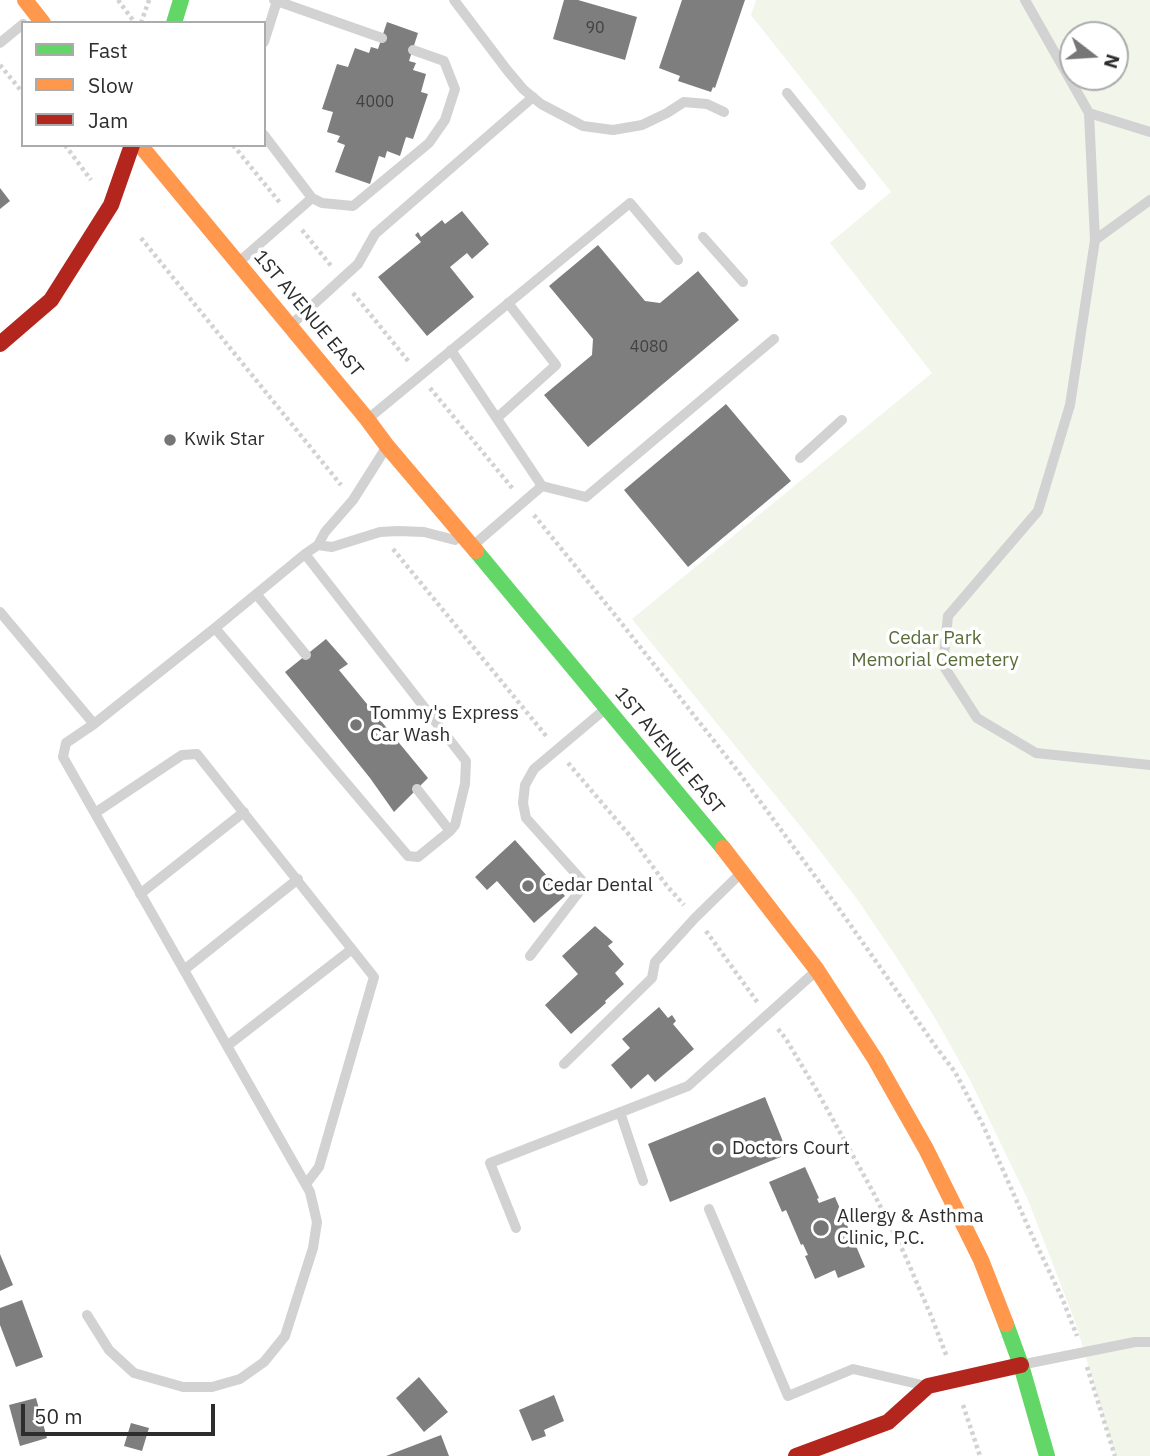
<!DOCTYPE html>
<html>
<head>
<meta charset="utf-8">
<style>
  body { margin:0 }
  #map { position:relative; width:1150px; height:1456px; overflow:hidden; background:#fff; font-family:"IBM Plex Sans",sans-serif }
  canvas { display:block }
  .legend { position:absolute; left:21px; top:21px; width:245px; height:126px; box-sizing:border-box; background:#fff; border:2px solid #ababab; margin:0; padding:9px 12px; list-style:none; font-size:21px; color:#2d2d2d }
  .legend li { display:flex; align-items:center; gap:14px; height:35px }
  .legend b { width:35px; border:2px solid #ababab }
  .north { position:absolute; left:1059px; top:21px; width:70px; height:70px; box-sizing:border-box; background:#fff; border:2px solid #ababab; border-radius:50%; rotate:107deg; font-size:19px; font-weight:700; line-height:28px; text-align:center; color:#2d2d2d }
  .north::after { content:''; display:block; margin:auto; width:24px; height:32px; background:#767676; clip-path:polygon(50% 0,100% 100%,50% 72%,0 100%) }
  .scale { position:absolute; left:21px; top:1404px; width:194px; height:32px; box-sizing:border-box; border:4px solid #2d2d2d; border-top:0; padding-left:9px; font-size:21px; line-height:24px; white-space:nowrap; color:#2d2d2d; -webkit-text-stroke:5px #fff; paint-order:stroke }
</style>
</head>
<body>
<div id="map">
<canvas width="1150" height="1456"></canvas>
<ul class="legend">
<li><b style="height:9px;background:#63d668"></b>Fast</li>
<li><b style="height:9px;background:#ff974d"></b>Slow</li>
<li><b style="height:9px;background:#b3261e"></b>Jam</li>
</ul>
<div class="north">N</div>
<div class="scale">50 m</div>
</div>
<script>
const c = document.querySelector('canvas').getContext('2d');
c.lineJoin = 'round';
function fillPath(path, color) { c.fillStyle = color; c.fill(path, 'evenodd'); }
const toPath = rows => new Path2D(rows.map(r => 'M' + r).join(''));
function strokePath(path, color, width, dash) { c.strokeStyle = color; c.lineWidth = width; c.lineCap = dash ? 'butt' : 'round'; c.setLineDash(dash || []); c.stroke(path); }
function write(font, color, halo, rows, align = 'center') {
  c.font = font + ' "IBM Plex Sans",sans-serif'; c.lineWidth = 7; c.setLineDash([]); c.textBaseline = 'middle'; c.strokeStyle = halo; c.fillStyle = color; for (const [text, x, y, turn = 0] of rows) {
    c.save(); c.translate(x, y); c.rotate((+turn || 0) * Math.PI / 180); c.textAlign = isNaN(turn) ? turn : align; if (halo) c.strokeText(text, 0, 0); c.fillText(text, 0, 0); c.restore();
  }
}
fillPath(toPath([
  [756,0,1150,0,1150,1456,1115,1456,1076,1324,1028,1200,970,1080,935,1018,897,958,857,899,814,843,632,619,932,373,830,243,891,192,751,15],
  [1073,35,1115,35,1115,77,1073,77]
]), '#f1f5ea');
fillPath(toPath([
  [564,0,578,0,637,17,625,60,553,39],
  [682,0,745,0,715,88,713,87,711,92,678,81,680,76,659,68],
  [387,22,418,33,409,61,416,63,413,70,426,74,421,92,428,94,413,139,406,137,400,156,387,151,385,158,379,156,370,184,335,172,345,145,337,142,340,136,327,132,333,112,322,109,337,64,348,67,355,48,369,53,371,47,378,49],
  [0,188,10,201,0,209],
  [462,211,489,244,472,259,467,253,450,267,474,297,427,336,378,277,421,242,415,235,418,232,421,237,442,220,445,224],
  [598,245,645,301,660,303,698,271,739,320,588,447,544,395,592,355,593,339,549,286],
  [726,404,791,481,688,567,624,490],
  [326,639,348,664,339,670,428,778,394,812,370,778,285,672],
  [515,840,565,896,534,923,497,881,487,890,475,877],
  [595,926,613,942,608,946,624,964,615,973,624,984,605,1001,606,1003,571,1034,545,1005,578,974,562,956],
  [659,1007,668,1018,672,1015,676,1021,673,1024,694,1049,655,1082,648,1074,631,1089,611,1065,630,1048,622,1039],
  [765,1097,788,1154,670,1202,648,1144],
  [805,1167,819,1198,817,1199,819,1203,835,1197,865,1267,838,1278,835,1270,815,1279,805,1256,808,1255,803,1244,801,1245,786,1210,782,1212,769,1182],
  [0,1254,13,1285,0,1291],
  [22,1300,43,1357,16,1367,0,1325,0,1308],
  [419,1377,448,1412,424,1432,396,1398],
  [554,1395,564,1421,544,1430,546,1436,532,1441,519,1410],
  [36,1398,47,1438,20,1446,9,1405],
  [131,1423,149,1428,142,1451,124,1446],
  [441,1435,449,1456,386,1456]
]), '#7e7e7e');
strokePath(toPath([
  [118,0,135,23],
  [141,23,149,0],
  [0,65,23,93],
  [65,145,91,180],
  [233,145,281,204],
  [302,230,332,267],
  [141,238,341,485],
  [353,293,409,362],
  [430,388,513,489],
  [534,515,615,615,740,774,842,913,936,1047,955,1072,983,1125,1030,1231,1062,1298,1077,1336],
  [393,549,547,737],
  [568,763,631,837,667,886,684,905],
  [706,931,758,1003],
  [778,1029,786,1039,817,1091,872,1190,904,1253,932,1318,947,1357],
  [1087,1367,1115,1456],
  [963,1405,980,1456]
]), '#d2d2d2', 4.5, [3.5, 3.5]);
strokePath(toPath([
  [274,0,382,38],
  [454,0,507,70,523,89,541,104,583,126,613,130,642,125,667,113,684,102,707,104,724,112],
  [1025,0,1089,113,1095,240,1070,405,1038,511,948,616,943,665,977,718,1036,753,1150,765],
  [264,42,277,1],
  [0,43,23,24],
  [787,93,861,185],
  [1089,113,1150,132],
  [264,135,312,198,322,203,353,206,429,143,445,120,455,89,444,61,413,50],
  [703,237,743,282],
  [1095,240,1150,200],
  [240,261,312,198],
  [292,324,358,264,375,234,533,97],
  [451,350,542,486],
  [369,418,630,203,678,260],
  [497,418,556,365,508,303],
  [800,458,842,420],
  [476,543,542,486,586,497,774,339],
  [318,545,332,547,380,532,398,531,424,532,455,540],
  [257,595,306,655],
  [0,612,94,724],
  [215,628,408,856,418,857,450,831,455,825,465,784,466,761,305,554,318,545,325,532,353,500,384,451],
  [417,789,450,831],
  [95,813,182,755,197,754,374,977,319,1167,306,1184],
  [140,894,244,812],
  [530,956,585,884,526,818,523,803,525,785,534,769,604,710],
  [184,970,298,879],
  [227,1046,352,949],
  [564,1064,652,978,655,962,695,918,739,875],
  [620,1112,643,1181],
  [709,1209,788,1396,853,1369,922,1385],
  [516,1228,490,1163,688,1086,815,972],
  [87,1315,109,1350,134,1373,183,1387,212,1387,240,1379,264,1362,285,1336,313,1248,317,1222,310,1192,63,757,66,743,94,724,215,628,305,554],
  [1025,1364,1135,1342,1150,1342]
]), '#d2d2d2', 10);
strokePath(toPath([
  [174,23,181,0],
  [476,551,723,848],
  [1006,1324,1021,1365,1047,1456]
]), '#63d668', 16);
strokePath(toPath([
  [25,0,43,23],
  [140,145,367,419,387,446,476,551],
  [723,848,817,970,875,1059,926,1149,981,1260,1006,1324]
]), '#ff974d', 16);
strokePath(toPath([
  [0,344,51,300,111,205,132,145],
  [796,1456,888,1422,928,1386,1021,1365]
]), '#b3261e', 16);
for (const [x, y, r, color] of [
  [170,440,7,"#767676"],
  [356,725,7,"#767676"],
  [528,886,7,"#767676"],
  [718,1149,7,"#767676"],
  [821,1228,9,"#767676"]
]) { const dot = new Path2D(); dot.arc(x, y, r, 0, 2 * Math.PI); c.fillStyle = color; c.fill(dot); strokePath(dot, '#fff', 2.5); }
write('16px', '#414141', null, [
  ["90",595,28],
  ["4000",375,102],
  ["4080",649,347]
]);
write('19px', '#2d2d2d', '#fff', [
  ["1ST AVENUE EAST",308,314,50],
  ["1ST AVENUE EAST",669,751,50]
]);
write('19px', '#2d2d2d', '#fff', [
  ["Kwik Star",184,440],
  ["Tommy's Express",370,714],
  ["Car Wash",370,736],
  ["Cedar Dental",542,886],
  ["Doctors Court",732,1149],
  ["Allergy & Asthma",837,1217],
  ["Clinic, P.C.",837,1239]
], 'left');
write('19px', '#586c37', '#fff', [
  ["Cedar Park",935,639],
  ["Memorial Cemetery",935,661]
]);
</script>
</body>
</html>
